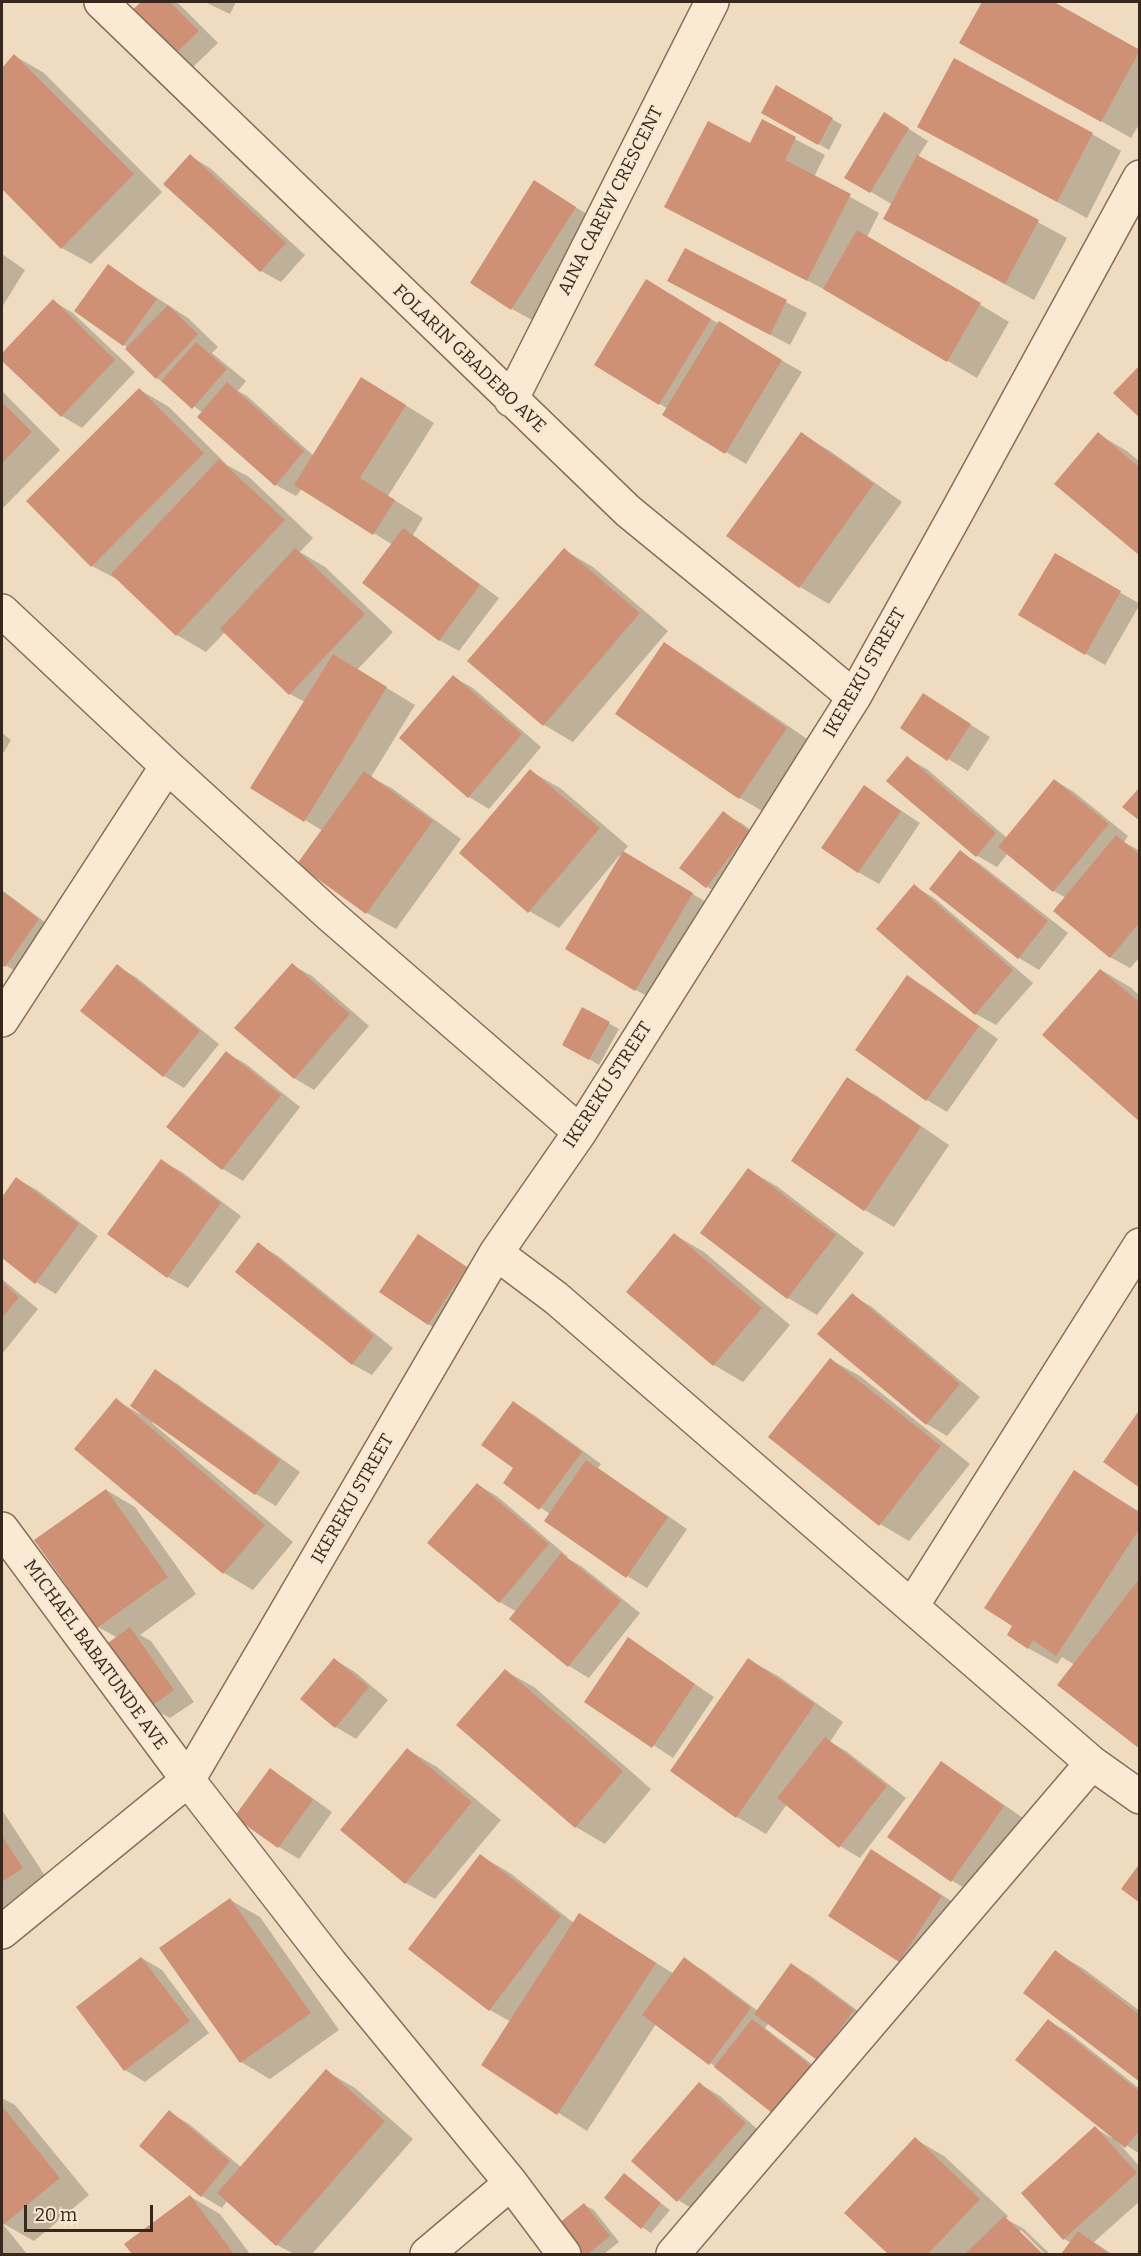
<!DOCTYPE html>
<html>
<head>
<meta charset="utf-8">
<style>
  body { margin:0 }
  #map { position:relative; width:1141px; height:2256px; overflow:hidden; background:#efdcc0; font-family:Bitter,serif }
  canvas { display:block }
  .frame { position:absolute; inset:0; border:3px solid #38271c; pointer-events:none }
  .scale { position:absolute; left:24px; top:2205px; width:129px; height:27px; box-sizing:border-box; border:3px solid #38271c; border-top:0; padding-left:8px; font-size:18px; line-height:21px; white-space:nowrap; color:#38271c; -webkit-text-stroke:4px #f6e7d0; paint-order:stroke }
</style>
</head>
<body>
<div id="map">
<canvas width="1141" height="2256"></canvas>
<div class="frame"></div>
<div class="scale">20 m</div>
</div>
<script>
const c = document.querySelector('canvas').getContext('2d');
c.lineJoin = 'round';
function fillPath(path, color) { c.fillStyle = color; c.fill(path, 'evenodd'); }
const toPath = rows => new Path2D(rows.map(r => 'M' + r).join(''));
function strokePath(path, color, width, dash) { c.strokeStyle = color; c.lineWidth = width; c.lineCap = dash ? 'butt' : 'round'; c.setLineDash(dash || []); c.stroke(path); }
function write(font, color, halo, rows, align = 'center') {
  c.font = font + ' Bitter,serif'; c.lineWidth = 4.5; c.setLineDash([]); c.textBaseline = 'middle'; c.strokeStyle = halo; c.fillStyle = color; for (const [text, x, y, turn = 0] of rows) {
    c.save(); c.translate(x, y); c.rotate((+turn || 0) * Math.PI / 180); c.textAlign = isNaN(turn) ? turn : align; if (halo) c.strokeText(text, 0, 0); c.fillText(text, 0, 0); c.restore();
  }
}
fillPath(toPath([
  [143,2,177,2,218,43,193,67,173,55,132,12],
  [205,2,236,2,230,14],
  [984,2,1051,2,1140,52,1140,123,1131,138,961,42],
  [15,56,44,73,162,192,91,264,62,248,2,187,2,70],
  [777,87,842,125,829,150,763,112],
  [763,122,825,155,814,177,879,213,867,237,1009,322,977,378,837,296,666,207,751,146],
  [904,126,928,141,918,157,1067,238,1034,300,914,235,893,205,846,177],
  [1092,134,1121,151,1087,218,948,143],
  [190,156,210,168,305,255,281,282,261,271],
  [554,194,595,219,532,320,512,309],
  [685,250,807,313,790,345,689,292],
  [2,254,25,270,2,307],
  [108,266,188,318,218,347,212,353,246,381,238,391,247,396,314,456,391,396,434,423,388,496,423,518,413,535,499,598,459,651,439,640,393,545,302,489,296,496,276,485,203,413,157,378,128,348,76,311],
  [666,293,802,372,746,464,726,452,668,409,596,364],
  [53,301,73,313,135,372,82,428,62,416,2,359,2,355],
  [140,390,169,407,227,465,249,477,313,538,300,552,325,567,393,632,357,670,415,705,371,777,393,789,461,839,396,929,367,913,299,864,323,831,305,820,305,702,290,694,225,632,206,652,177,635,122,582,92,566],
  [2,391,60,450,2,509],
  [801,434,830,451,902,502,829,604,800,587],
  [1098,434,1127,451,1140,462,1140,554],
  [564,550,593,567,668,631,573,742,544,725,469,661],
  [1056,555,1140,604,1105,665,1020,615],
  [664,644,693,661,816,745,769,815,740,798,617,713],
  [453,677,473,688,541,747,489,809,469,797,401,738],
  [924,695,990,737,968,771,948,759],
  [2,733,11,740,2,755],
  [908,758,928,770,1007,838,1054,780,1074,792,1128,836,1124,842,1140,851,1140,957,1130,968,1110,957,1066,898,1054,891,1008,853,997,867,976,855],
  [530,771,560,788,628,846,623,852,721,911,665,1006,636,990,622,856,620,855,559,928,529,911,461,853],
  [865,787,920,823,879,884,858,872],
  [723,813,743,824,768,844,727,898,707,887],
  [960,852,980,864,1068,933,1039,970,1019,958,931,889],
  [914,886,934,898,1033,983,996,1025,976,1014],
  [2,890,58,932,25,977,2,963],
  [292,965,312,976,369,1026,314,1090,294,1078],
  [117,966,137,978,219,1044,184,1088,164,1076,82,1010],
  [1101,970,1130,987,1140,996,1140,1120],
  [908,977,928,989,998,1039,947,1112,927,1100,857,1050],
  [583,1009,619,1029,599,1065,564,1044],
  [226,1053,246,1064,300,1107,243,1181,223,1169,168,1127],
  [847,1079,877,1096,949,1145,894,1227,865,1210,793,1161],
  [162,1161,182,1172,241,1216,188,1288,168,1277,109,1234],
  [749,1170,778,1187,864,1253,817,1315,788,1298,702,1233],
  [17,1179,37,1190,98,1236,56,1294,36,1282,2,1257,2,1199],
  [675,1235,704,1252,790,1325,743,1382,714,1365],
  [418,1236,486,1280,448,1336,428,1324],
  [258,1244,278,1256,393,1348,372,1375,352,1364],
  [2,1279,38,1309,2,1354],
  [852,1295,872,1307,980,1397,947,1436,927,1424,819,1334],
  [831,1360,860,1376,970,1464,909,1541,880,1524],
  [156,1371,176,1383,300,1472,276,1506,256,1494,153,1421,152,1423,293,1542,253,1590,224,1573,76,1449,116,1400,140,1414],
  [514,1403,534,1415,601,1464,598,1468,687,1529,647,1588,627,1576,550,1514,505,1483,516,1468],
  [1074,1472,1140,1512,1140,1747,1075,1665,1062,1657,1057,1664,1028,1648],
  [478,1485,498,1497,568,1557,567,1558,581,1566,640,1613,589,1678,569,1666,511,1619,517,1612,500,1602,429,1542],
  [106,1490,135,1507,196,1594,140,1635,151,1641,194,1702,170,1718,150,1707,118,1638,98,1627],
  [628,1639,714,1697,673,1758,586,1701],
  [335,1660,355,1672,388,1700,356,1739,336,1727],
  [749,1660,778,1676,843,1722,830,1742,846,1751,906,1798,860,1858,840,1846,787,1804,766,1834,737,1817,672,1771],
  [505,1671,534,1687,651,1789,605,1844,576,1827],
  [408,1750,437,1767,501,1820,435,1899,406,1883],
  [941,1763,961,1775,1023,1818,971,1892,951,1880],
  [270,1770,290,1782,332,1812,299,1859,279,1847],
  [2,1810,51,1885,2,1918],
  [481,1856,510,1873,574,1923,580,1915,674,1974,684,1959,704,1971,758,2011,791,1965,811,1976,873,2022,837,2070,817,2059,769,2023,765,2028,835,2082,720,2070,656,2024,587,2131,483,2065,511,2022,490,2010,410,1949],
  [891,1862,962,1908,920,1972,830,1915],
  [230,1900,260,1917,339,2030,270,2079,241,2062],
  [1055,1952,1084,1969,1140,2011,1140,2080],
  [142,1958,162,1970,209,2033,145,2082,125,2070],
  [1048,2021,1068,2032,1140,2089,1140,2154,1118,2140,1117,2141,1140,2167,1140,2201,1094,2242,1112,2254,1062,2254,1071,2243,1064,2239,1095,2128,1112,2138,1113,2137],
  [326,2071,355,2088,413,2139,312,2254,294,2254,277,2245,227,2201,222,2208,202,2196,169,2112,189,2124,241,2167],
  [700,2084,720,2096,765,2136,698,2212,678,2200],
  [2,2098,15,2105,89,2195,34,2241,2,2223,27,2254,2,2254],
  [915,2139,944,2156,1008,2216,1006,2219,1024,2229,1050,2254,1045,2254,1021,2230,1019,2232,1041,2254,891,2254,846,2213],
  [624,2175,670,2210,651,2233,642,2227],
  [191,2197,220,2214,250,2254,134,2254,126,2244],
  [584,2205,594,2210,619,2242,604,2254,585,2254,560,2224]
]), '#0003');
fillPath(toPath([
  [141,2,170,2,199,31,172,57,130,12],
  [982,2,1054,2,1140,50,1101,122,959,43],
  [14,54,134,174,61,249,2,189,2,68],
  [954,58,1093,133,1057,202,917,127],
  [776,85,833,118,818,145,761,113],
  [884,112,909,128,870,193,844,178],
  [762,119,796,137,785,160,851,194,807,281,664,207,708,121,750,143],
  [190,154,286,243,260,272,163,184],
  [917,155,1039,220,1005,284,883,219],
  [534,180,576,207,511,310,470,283],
  [857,230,981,303,947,362,823,289],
  [685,248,787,300,770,335,667,281],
  [108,264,157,299,123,346,74,311],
  [646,279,711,319,659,405,594,365],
  [53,299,115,360,61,417,2,361,2,353],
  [168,305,198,334,156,379,125,349],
  [719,321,782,360,725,454,662,415],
  [196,342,227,369,192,409,161,381],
  [1140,365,1140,418,1113,393],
  [361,377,406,405,360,478,395,500,373,535,294,485],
  [227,382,304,451,275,486,197,417],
  [139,388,204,453,91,567,26,501],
  [2,402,32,432,2,463],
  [801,432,874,484,799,588,726,536],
  [1098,432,1140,468,1140,556,1054,484],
  [219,459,285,520,176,636,111,574],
  [403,528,480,585,439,641,362,583],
  [295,548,365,614,289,695,220,629],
  [564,548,640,613,543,726,467,661],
  [1055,553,1121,591,1085,655,1018,615],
  [664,642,787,728,739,799,615,714],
  [333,654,387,687,304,822,250,788],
  [453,675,522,734,468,798,399,738],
  [923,693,971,724,947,761,900,728],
  [907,756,996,833,976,857,886,781],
  [530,769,600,828,528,913,459,853],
  [364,771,433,821,366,914,297,864],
  [1054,779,1109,824,1053,892,998,847],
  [864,785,901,811,858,873,821,848],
  [1140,787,1140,821,1122,807],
  [723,811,749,831,706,888,679,868],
  [1116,835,1140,855,1140,922,1110,958,1053,911],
  [960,850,1048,921,1018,959,929,889],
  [623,851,693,893,635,991,565,949],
  [914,884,1013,970,975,1015,876,929],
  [2,891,39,919,5,967,2,965],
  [292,963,350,1014,294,1079,234,1028],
  [117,964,200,1031,163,1077,80,1011],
  [1100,969,1140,1003,1140,1122,1042,1035],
  [907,975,979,1026,926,1101,855,1050],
  [582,1007,610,1022,589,1060,562,1045],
  [226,1051,281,1095,222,1170,166,1127],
  [847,1077,921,1127,864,1211,791,1161],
  [161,1159,221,1203,167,1278,107,1234],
  [748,1168,836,1235,787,1299,700,1233],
  [16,1177,79,1224,35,1284,2,1258,2,1197],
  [674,1233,762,1308,713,1366,626,1292],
  [418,1234,467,1267,428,1325,379,1292],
  [258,1242,374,1336,352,1365,235,1272],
  [2,1282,19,1297,2,1318],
  [852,1293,960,1384,926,1425,817,1334],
  [830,1358,941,1446,879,1526,768,1437],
  [155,1369,280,1460,255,1495,130,1406],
  [116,1398,265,1525,223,1574,74,1449],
  [513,1401,582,1452,539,1510,503,1483,513,1468,481,1445],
  [1140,1409,1140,1488,1103,1462],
  [586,1460,668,1517,626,1578,544,1521],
  [1074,1470,1140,1513,1140,1528,1056,1656,1033,1640,1028,1649,1007,1635,1012,1626,984,1608],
  [477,1483,549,1544,499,1603,427,1543],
  [106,1489,168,1577,97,1628,34,1540],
  [561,1553,621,1601,568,1667,509,1619],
  [1140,1578,1140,1749,1057,1685],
  [130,1627,174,1690,149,1708,105,1645],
  [628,1637,695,1684,652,1748,584,1702],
  [334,1658,369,1687,335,1728,300,1699],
  [748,1658,815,1704,736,1818,670,1771],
  [505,1669,623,1771,575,1828,456,1725],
  [825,1737,887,1786,839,1848,777,1798],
  [407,1748,472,1802,405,1884,340,1830],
  [941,1761,1004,1806,951,1882,887,1837],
  [270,1768,313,1800,278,1848,234,1817],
  [2,1836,23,1868,2,1882],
  [871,1849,942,1896,899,1962,828,1916],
  [480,1854,561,1916,489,2011,408,1949],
  [1140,1863,1140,1903,1121,1889],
  [230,1898,311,2013,240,2063,159,1948],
  [579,1913,656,1963,557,2115,481,2065],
  [1055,1950,1140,2015,1140,2082,1023,1993],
  [141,1957,190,2021,124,2071,76,2007],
  [684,1957,751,2008,709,2065,642,2015],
  [791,1963,854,2010,817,2060,754,2014],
  [752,2019,815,2069,777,2117,714,2067],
  [1048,2019,1140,2092,1140,2130,1125,2148,1015,2060],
  [326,2069,385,2121,276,2246,217,2193],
  [699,2082,746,2123,677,2202,631,2161],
  [2,2106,60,2178,3,2225,2,2223],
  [169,2110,230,2161,201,2197,139,2146],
  [1095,2126,1137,2173,1063,2240,1021,2193],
  [915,2137,980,2199,928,2254,888,2254,844,2213],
  [624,2173,661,2203,641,2229,604,2198],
  [190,2195,234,2254,132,2254,124,2244],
  [584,2203,610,2236,588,2254,583,2254,558,2224],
  [1004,2216,1043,2254,965,2254],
  [1078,2231,1109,2254,1061,2254]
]), '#cf9175');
const minor = toPath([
  [101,2,628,511,798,650,854,697],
  [511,400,712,2],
  [2,611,167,766,331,916,580,1132],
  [2,1020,167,766],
  [496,1253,556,1298,1092,1763,1140,1797],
  [2,1529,188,1780,331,1964,511,2183,564,2254],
  [912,1606,1140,1245],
  [2,1932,188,1780,496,1253,580,1132,854,697,958,510,1140,177],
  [427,2254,511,2183],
  [673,2254,1092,1763]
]);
strokePath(minor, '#896d58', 36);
strokePath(minor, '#faead4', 33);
write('18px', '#38271c', '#f6e7d0', [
  ["AINA CAREW CRESCENT",611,201,-63],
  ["FOLARIN GBADEBO AVE",469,359,44],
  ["IKEREKU STREET",865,673,-60],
  ["IKEREKU STREET",608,1085,-57],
  ["IKEREKU STREET",353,1499,-60],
  ["MICHAEL BABATUNDE AVE",95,1655,54]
]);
</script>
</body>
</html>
